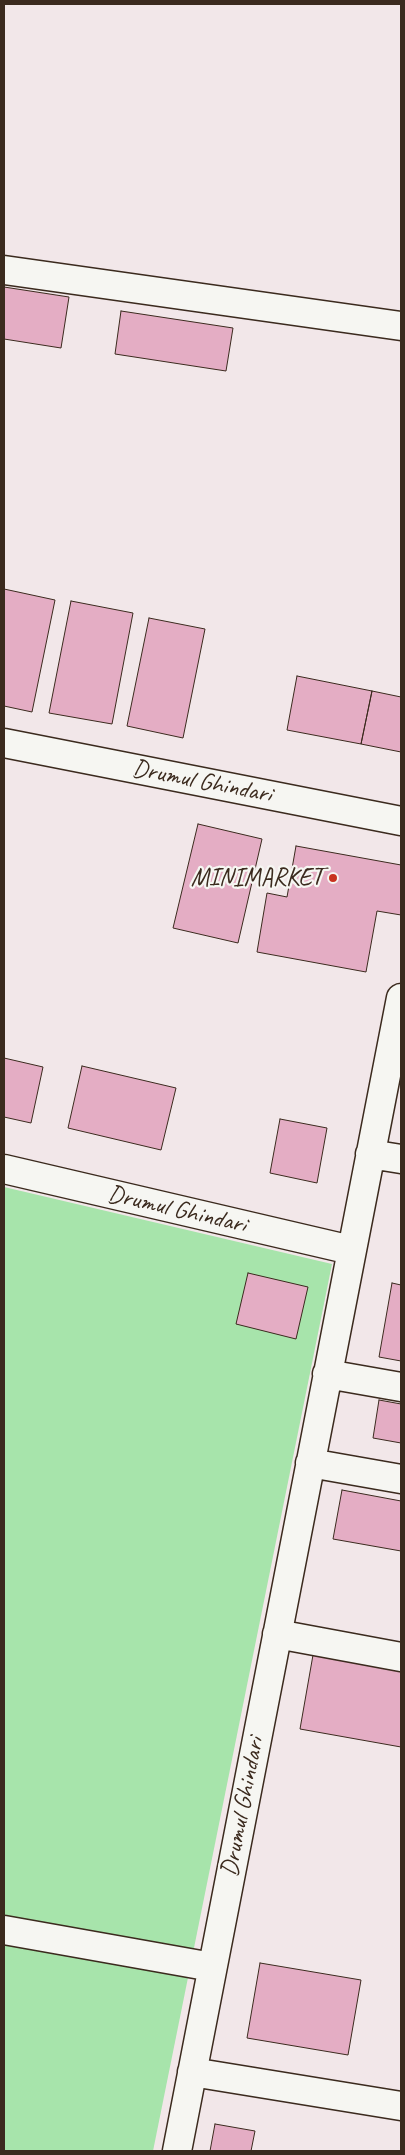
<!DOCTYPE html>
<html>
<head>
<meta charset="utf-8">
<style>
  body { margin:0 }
  #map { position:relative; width:405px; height:2155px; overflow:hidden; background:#f2e7e9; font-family:Caveat,sans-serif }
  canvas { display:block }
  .frame { position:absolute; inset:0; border:5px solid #3b2a1e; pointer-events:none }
</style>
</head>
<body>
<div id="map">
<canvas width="405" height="2155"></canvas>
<div class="frame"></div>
</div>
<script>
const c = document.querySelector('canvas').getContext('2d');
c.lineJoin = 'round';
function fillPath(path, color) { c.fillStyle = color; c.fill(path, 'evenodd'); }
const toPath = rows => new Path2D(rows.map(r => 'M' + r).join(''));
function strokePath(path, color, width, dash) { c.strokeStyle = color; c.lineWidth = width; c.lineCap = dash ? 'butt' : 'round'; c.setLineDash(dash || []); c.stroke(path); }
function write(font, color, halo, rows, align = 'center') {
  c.font = font + ' Caveat,sans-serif'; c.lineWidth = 4.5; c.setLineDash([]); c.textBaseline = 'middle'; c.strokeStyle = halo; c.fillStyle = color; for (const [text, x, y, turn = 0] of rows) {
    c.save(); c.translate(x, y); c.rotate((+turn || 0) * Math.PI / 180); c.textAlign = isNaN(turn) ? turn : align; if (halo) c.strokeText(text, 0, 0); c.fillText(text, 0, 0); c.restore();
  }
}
fillPath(toPath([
  [4,1187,332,1264,153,2151,4,2151]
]), '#a7e4ab');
const building = toPath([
  [4,287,69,297,61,348,4,339,4,287],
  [121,311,233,328,226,371,115,354,121,311],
  [4,589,55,600,32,712,4,706,4,589],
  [71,601,133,613,112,724,49,713,71,601],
  [149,618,205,629,183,738,127,726,149,618],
  [297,676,372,691,361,744,287,730,297,676],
  [372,691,401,697,401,752,361,744,372,691],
  [198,824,262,839,238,943,173,928,198,824],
  [296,846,401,865,401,915,377,911,366,972,257,952,267,893,287,897,296,846],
  [4,1058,43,1067,31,1123,4,1117,4,1058],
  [82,1066,176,1088,161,1150,68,1128,82,1066],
  [280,1119,327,1128,317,1183,270,1173,280,1119],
  [248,1273,308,1287,296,1339,236,1324,248,1273],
  [392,1283,401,1285,401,1361,379,1357,392,1283],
  [379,1400,401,1404,401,1443,373,1438,379,1400],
  [342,1490,401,1501,401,1551,333,1539,342,1490],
  [313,1655,401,1670,401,1747,300,1729,313,1655],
  [260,1963,361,1980,348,2055,247,2038,260,1963],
  [215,2124,255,2131,251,2151,210,2151,215,2124]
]);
fillPath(building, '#e4adc4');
strokePath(building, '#3b2a1e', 1);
const street = toPath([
  [4,270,401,326],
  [4,743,401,821],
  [370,1154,401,1159],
  [4,1169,351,1250],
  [327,1374,401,1387],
  [310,1463,401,1479],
  [277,1634,401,1657],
  [4,1930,212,1967],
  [192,2072,401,2106],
  [177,2151,401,998]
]);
strokePath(street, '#3b2a1e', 31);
strokePath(street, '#f6f6f2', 28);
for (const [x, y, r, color] of [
  [333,878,5,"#c8321e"]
]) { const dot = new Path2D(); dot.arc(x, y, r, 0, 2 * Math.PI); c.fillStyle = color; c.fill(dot); strokePath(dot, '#f6f6f2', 2); }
write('25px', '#3b2a1e', '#f6f6f2', [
  ["Drumul Ghindari",202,782,11],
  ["Drumul Ghindari",177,1210,13],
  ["Drumul Ghindari",243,1807,-79]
]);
write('25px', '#3b2a1e', '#f6f6f2', [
  ["MINIMARKET",323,878]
], 'right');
</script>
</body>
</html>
